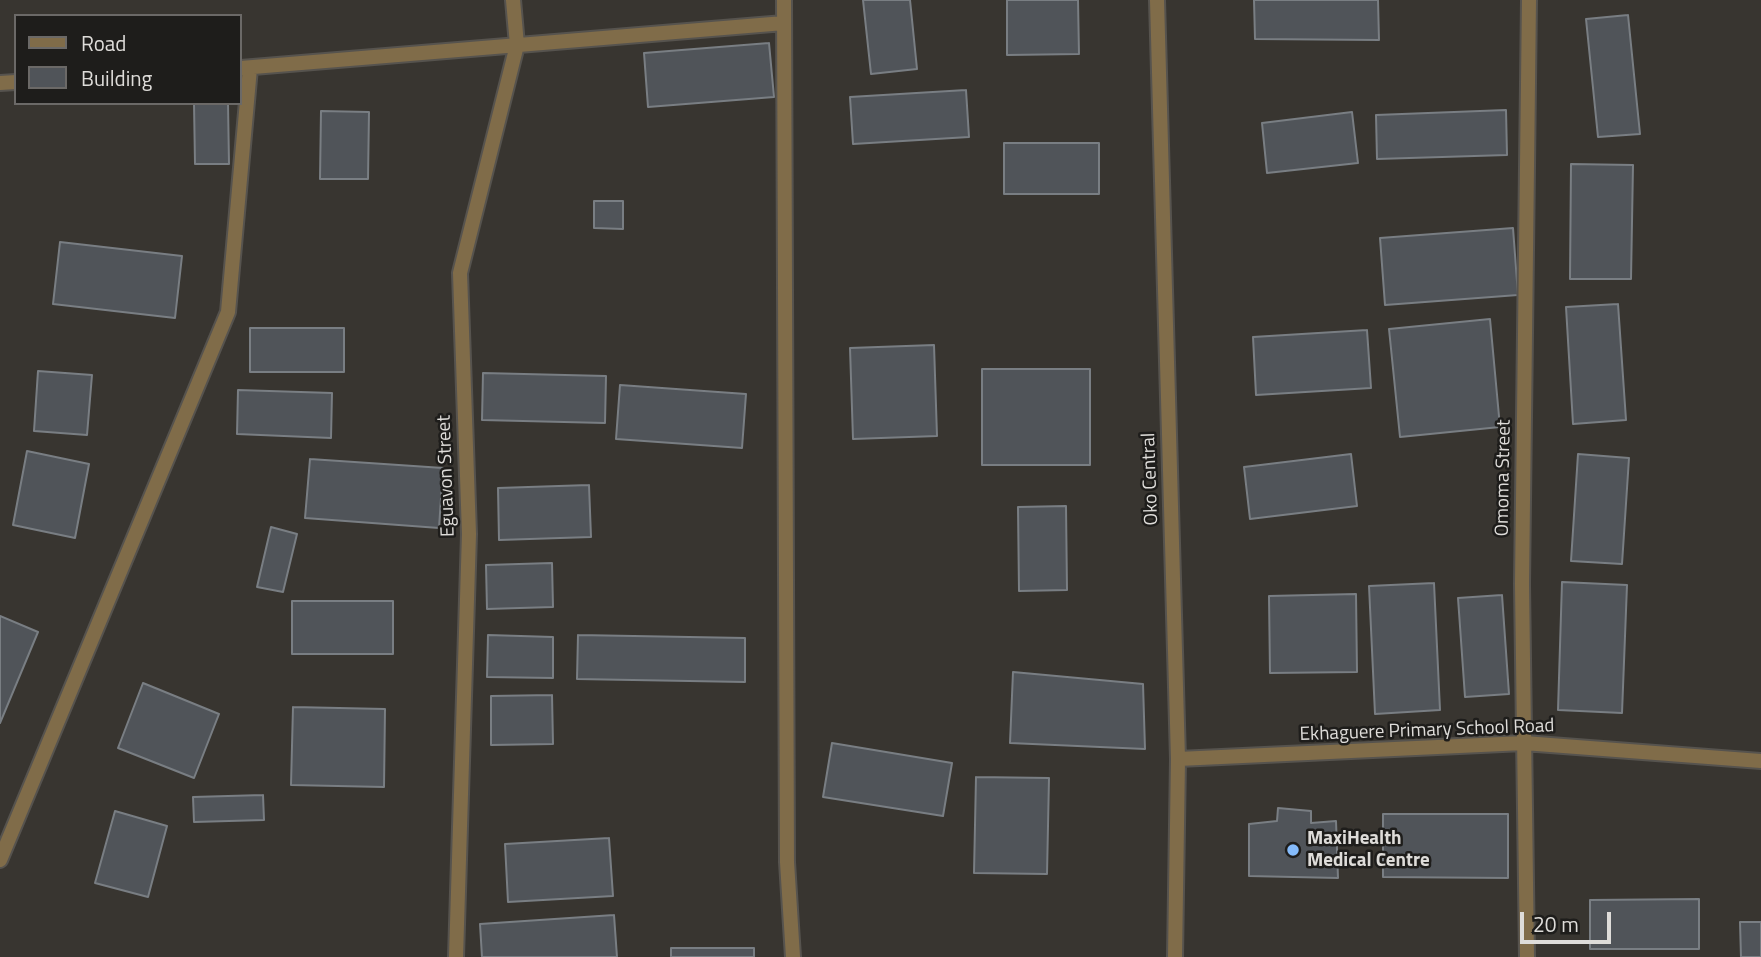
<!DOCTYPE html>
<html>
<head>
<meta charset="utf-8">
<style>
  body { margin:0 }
  #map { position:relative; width:1761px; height:957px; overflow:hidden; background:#383530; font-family:"Titillium Web",sans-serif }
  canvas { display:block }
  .legend { position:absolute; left:14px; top:14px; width:228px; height:91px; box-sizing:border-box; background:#1e1d1b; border:2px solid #6b6967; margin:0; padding:9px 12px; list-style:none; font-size:21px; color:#dedcd9 }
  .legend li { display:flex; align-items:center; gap:14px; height:35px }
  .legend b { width:35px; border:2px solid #6b6967 }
  .scale { position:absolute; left:1520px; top:912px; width:91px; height:32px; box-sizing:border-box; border:4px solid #dedcd9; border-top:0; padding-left:9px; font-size:21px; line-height:24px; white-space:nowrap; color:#dedcd9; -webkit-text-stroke:5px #1e1d1b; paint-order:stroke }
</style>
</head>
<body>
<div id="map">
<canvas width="1761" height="957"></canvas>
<ul class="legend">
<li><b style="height:9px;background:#806c49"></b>Road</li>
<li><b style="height:19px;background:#505459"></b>Building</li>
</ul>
<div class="scale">20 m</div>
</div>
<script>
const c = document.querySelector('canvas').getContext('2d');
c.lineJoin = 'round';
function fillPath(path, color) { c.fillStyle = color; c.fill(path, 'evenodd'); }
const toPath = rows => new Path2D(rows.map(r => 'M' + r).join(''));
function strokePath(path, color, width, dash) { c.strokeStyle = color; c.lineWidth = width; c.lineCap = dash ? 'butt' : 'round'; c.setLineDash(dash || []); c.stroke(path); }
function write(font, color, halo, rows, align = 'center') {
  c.font = font + ' "Titillium Web",sans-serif'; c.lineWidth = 5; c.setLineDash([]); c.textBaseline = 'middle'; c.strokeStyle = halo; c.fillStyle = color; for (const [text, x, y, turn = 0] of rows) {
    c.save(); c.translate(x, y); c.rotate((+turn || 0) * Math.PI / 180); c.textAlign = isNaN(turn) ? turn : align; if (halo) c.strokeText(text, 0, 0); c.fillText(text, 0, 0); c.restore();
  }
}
const building = toPath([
  [863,0,910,0,917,69,871,74,863,0],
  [1007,0,1078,0,1079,54,1007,55,1007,0],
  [1254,0,1378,0,1379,40,1255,39,1254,0],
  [1628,15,1640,134,1598,137,1586,19,1628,15],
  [769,43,774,97,648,107,644,53,769,43],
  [966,90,969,137,853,144,850,97,966,90],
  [194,103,228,103,229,164,195,164,194,103],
  [1506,110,1507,155,1377,159,1376,115,1506,110],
  [321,111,369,112,368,179,320,179,321,111],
  [1352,112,1358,163,1267,173,1262,123,1352,112],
  [1004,143,1099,143,1099,194,1004,194,1004,143],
  [1571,164,1633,165,1631,279,1570,279,1571,164],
  [594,201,623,201,623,229,594,228,594,201],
  [1513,228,1518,295,1385,305,1380,238,1513,228],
  [60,242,182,256,175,318,53,304,60,242],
  [1618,304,1626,420,1573,424,1566,307,1618,304],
  [1490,319,1500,427,1400,437,1389,329,1490,319],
  [250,328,344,328,344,372,250,372,250,328],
  [1367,330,1371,388,1256,395,1253,337,1367,330],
  [934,345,937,436,853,439,850,348,934,345],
  [982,369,1090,369,1090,465,982,465,982,369],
  [38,371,92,375,87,435,34,431,38,371],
  [483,373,606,376,605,423,482,420,483,373],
  [620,385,746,394,742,448,616,439,620,385],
  [238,390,332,393,331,438,237,434,238,390],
  [27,451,89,464,75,538,13,525,27,451],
  [1351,454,1357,506,1250,519,1244,467,1351,454],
  [1578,454,1629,458,1622,564,1571,561,1578,454],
  [310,459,443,468,439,528,305,518,310,459],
  [589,485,591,537,499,540,498,488,589,485],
  [1066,506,1067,590,1019,591,1018,507,1066,506],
  [271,527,297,534,283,592,257,587,271,527],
  [552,563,553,607,487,609,486,565,552,563],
  [1562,582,1627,585,1622,713,1558,710,1562,582],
  [1434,583,1440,710,1375,714,1369,586,1434,583],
  [1356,594,1357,672,1270,673,1269,596,1356,594],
  [1502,595,1509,694,1465,697,1458,598,1502,595],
  [292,601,393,601,393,654,292,654,292,601],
  [0,616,38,632,0,723,0,616],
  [488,635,553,637,553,678,487,677,488,635],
  [578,635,745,638,745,682,577,679,578,635],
  [1013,672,1143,684,1145,749,1010,743,1013,672],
  [143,683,219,714,194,778,118,748,143,683],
  [552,695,553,744,491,745,491,696,552,695],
  [293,707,385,709,384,787,291,785,293,707],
  [832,743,952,763,943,816,823,797,832,743],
  [976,777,1049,778,1047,874,974,873,976,777],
  [263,795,264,820,194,822,193,797,263,795],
  [1278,808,1311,811,1311,823,1336,821,1338,878,1249,876,1249,824,1277,821,1278,808],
  [115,811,167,826,148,897,95,883,115,811],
  [1383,814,1508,814,1508,878,1383,877,1383,814],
  [609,838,613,896,508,902,505,844,609,838],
  [1699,899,1699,949,1590,949,1590,900,1699,899],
  [614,915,617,957,482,957,480,924,614,915],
  [1740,922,1761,922,1761,957,1741,957,1740,922],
  [671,948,754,948,754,957,671,957,671,948]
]);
fillPath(building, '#505459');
strokePath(building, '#797e83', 2);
const minor = toPath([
  [784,0,787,862,793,957],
  [1157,0,1178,759,1175,957],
  [241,68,784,23],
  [0,83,16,82],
  [1178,759,1524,743,1761,761],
  [0,860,228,312,250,68],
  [456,957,469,534,460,273,517,45,513,0],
  [1527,957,1522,584,1529,0]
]);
strokePath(minor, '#56534e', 18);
strokePath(minor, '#806c49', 14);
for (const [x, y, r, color] of [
  [1293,850,7,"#85bbfb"]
]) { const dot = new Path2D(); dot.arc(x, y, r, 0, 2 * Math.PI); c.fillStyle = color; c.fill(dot); strokePath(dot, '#1e1d1b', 2.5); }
write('19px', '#dedcd9', '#1e1d1b', [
  ["Eguavon Street",447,476,-92],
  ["Omoma Street",1504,478,-89],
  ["Oko Central",1151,479,-92],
  ["Ekhaguere Primary School Road",1427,731,-2]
]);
write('bold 19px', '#dedcd9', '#1e1d1b', [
  ["MaxiHealth",1307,839],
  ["Medical Centre",1307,861]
], 'left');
</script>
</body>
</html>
